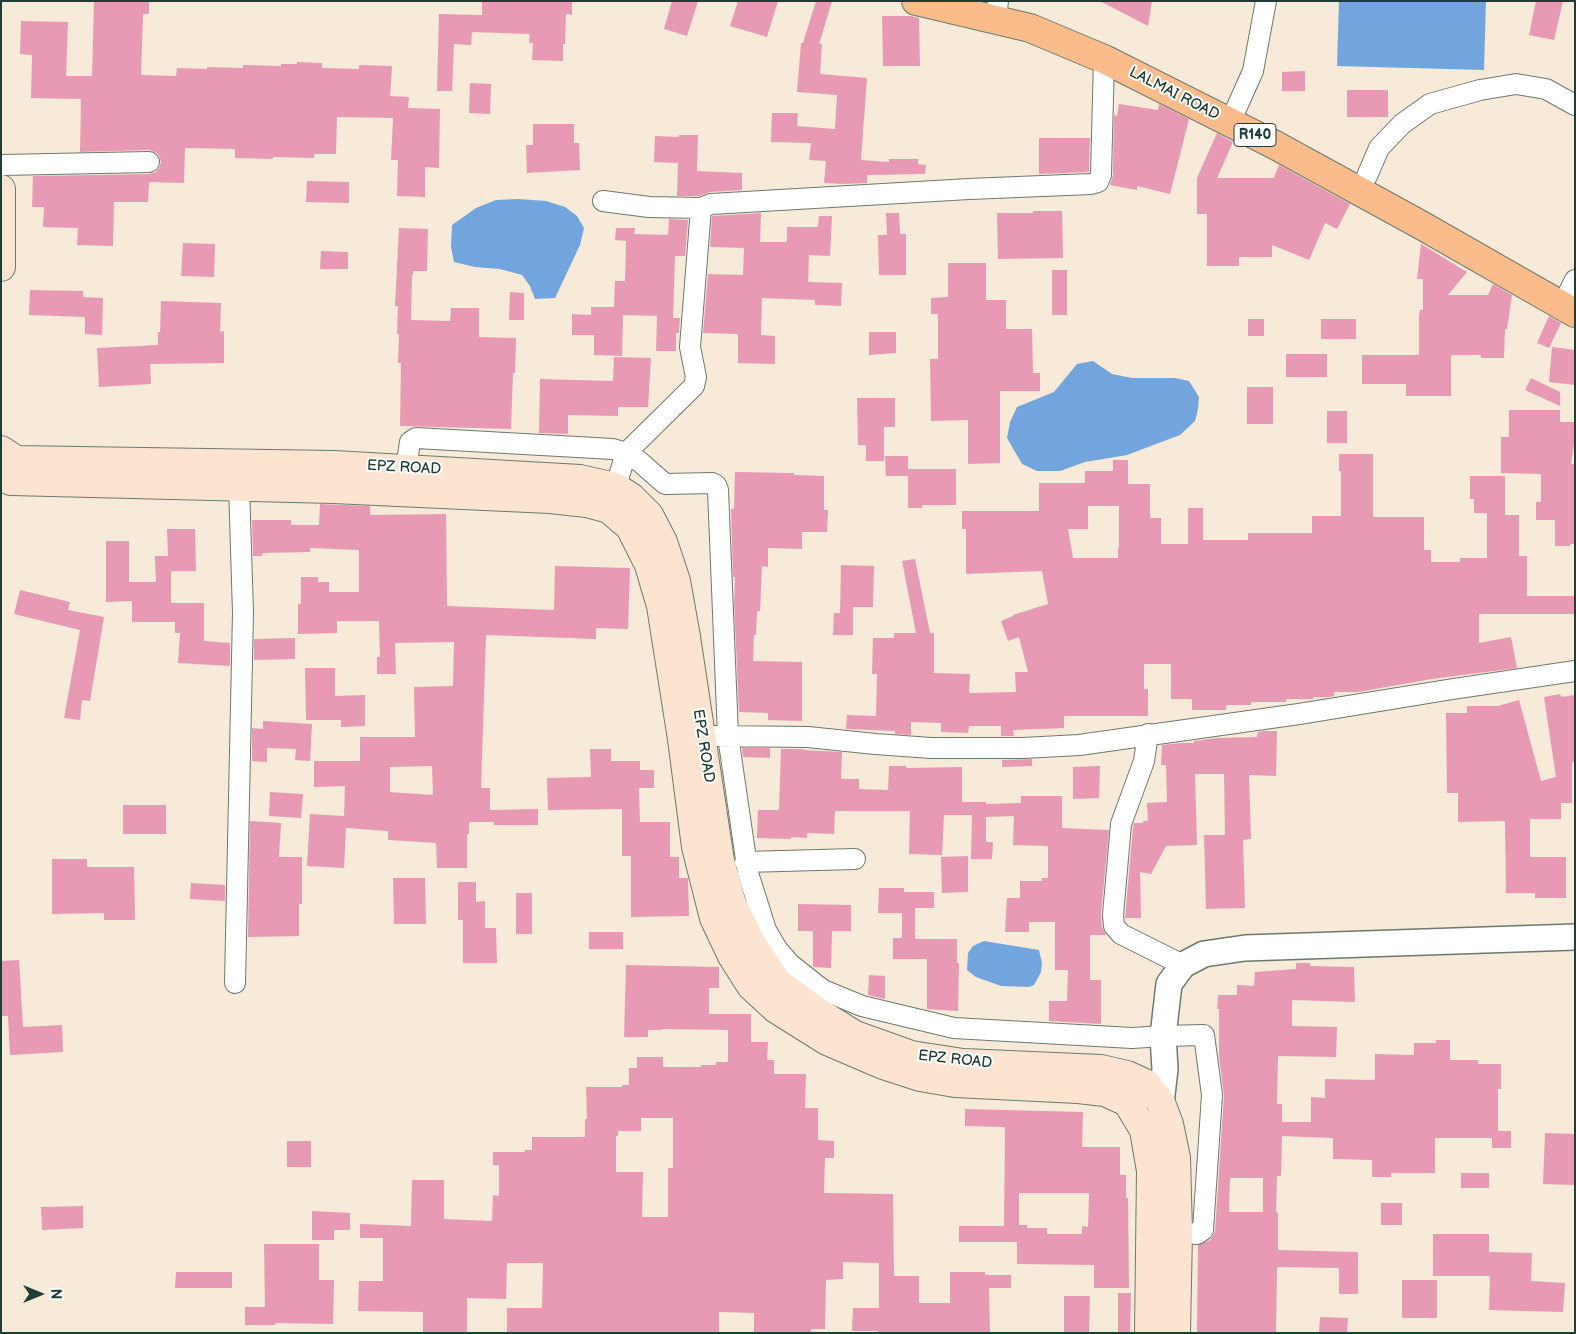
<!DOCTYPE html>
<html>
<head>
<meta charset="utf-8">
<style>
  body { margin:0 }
  #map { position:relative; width:1576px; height:1334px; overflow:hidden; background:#f7ead8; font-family:"Balsamiq Sans",sans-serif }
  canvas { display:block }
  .frame { position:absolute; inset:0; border:2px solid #1f3d34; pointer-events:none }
  .north { position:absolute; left:15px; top:1269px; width:50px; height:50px; -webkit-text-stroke:4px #fff; paint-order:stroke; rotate:90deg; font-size:14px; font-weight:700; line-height:20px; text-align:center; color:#1f3d34 }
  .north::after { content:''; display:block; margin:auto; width:18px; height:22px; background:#1f3d34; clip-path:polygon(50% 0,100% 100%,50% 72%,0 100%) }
</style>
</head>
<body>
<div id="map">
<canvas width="1576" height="1334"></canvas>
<div class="frame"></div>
<div class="north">N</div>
</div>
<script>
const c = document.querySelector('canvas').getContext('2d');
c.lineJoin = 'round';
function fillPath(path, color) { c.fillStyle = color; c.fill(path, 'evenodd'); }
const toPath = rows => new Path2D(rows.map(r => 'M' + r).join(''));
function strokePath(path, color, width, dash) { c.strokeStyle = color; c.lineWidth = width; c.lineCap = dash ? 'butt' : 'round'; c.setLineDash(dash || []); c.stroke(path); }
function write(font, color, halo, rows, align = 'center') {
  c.font = font + ' "Balsamiq Sans",sans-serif'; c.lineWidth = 4; c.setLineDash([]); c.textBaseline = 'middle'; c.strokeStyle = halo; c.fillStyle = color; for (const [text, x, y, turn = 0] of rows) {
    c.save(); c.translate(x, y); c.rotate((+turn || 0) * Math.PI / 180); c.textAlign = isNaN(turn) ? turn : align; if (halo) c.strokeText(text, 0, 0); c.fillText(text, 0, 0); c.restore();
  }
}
fillPath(toPath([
  [1339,1,1486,1,1484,70,1337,66],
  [518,199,546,201,565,207,577,216,584,228,580,245,555,298,535,299,530,286,522,275,500,269,475,267,454,262,451,247,452,225,476,208,496,200],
  [1093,361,1112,374,1132,378,1175,378,1189,381,1199,397,1198,409,1195,421,1180,435,1127,455,1085,462,1060,471,1037,471,1022,464,1007,438,1010,422,1017,407,1054,392,1077,364],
  [984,941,1039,950,1042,963,1041,972,1034,985,1029,987,1001,986,976,977,967,970,968,953,973,946]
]), '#72a5dd');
fillPath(toPath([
  [94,1,149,1,149,14,143,14,141,75,176,76,177,68,207,69,207,67,243,68,243,65,281,66,281,64,297,64,297,62,322,63,322,68,359,69,359,65,392,66,390,96,409,97,408,108,440,109,439,168,425,167,425,197,397,196,398,160,391,160,393,118,337,117,336,154,314,154,314,158,273,157,273,159,235,158,235,149,185,148,184,183,149,182,148,202,114,202,113,246,77,245,78,228,43,227,44,207,32,207,33,176,149,174,156,172,159,168,161,162,159,155,155,152,149,150,80,152,81,99,31,98,32,55,20,54,21,21,68,22,66,76,92,76],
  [482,1,572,1,572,15,566,14,565,44,563,44,563,61,532,60,533,43,529,43,530,34,472,32,471,45,454,44,452,91,437,91,439,14,482,15],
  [672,1,698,1,687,36,664,29],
  [738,1,778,1,767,37,730,26],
  [816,1,832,1,819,44,822,44,820,74,867,78,861,160,889,162,889,159,918,159,918,164,926,165,925,174,867,175,867,183,844,184,824,183,826,161,809,160,811,143,771,142,772,113,798,113,797,126,835,129,837,95,797,92,801,43,803,43],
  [1100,1,1152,1,1148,26],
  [1536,1,1563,1,1554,40,1529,35],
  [882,16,911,16,919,18,920,66,883,66],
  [1305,71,1305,91,1282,91,1282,72],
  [470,83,491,84,490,114,469,113],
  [1347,90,1388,90,1388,117,1347,117],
  [1119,104,1158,110,1159,104,1189,119,1170,194,1137,186,1137,190,1110,185,1113,175,1114,115,1117,116],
  [533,124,574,124,574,143,579,143,580,170,527,173,526,145,533,145],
  [1217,133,1233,142,1217,178,1274,178,1279,165,1350,204,1337,229,1325,223,1309,260,1272,245,1272,257,1239,257,1239,266,1207,266,1207,214,1197,214,1197,178],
  [679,135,698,135,697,171,742,173,742,190,710,192,699,196,677,196,678,163,654,162,655,136,679,137],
  [1039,138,1090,138,1089,172,1039,174],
  [307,181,349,182,349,203,306,202],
  [1033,211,1062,211,1063,258,998,259,997,213,1033,213],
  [761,213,760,242,787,242,787,227,818,227,819,216,832,216,830,256,809,255,808,282,842,283,841,306,815,305,815,300,762,298,761,335,775,336,775,364,738,363,738,334,703,333,708,274,743,275,744,248,710,247,712,216],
  [886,213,899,213,900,234,906,234,906,275,879,275,878,235,887,235],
  [669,219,688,220,685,256,675,256,673,318,680,318,679,333,676,333,676,351,656,351,657,316,623,315,622,356,594,355,594,335,572,335,572,314,591,315,591,307,614,307,615,281,625,281,626,241,615,240,616,228,635,228,634,234,668,235],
  [399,228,428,229,427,271,413,271,413,275,412,275,411,320,450,321,451,308,479,308,479,337,516,338,515,373,513,373,511,429,400,426,401,363,398,363,399,334,397,334,398,306,395,306],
  [183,243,215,244,214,277,181,276],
  [1421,244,1467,272,1448,295,1488,295,1493,284,1512,295,1507,329,1505,329,1504,358,1481,358,1481,355,1451,355,1451,396,1406,396,1406,384,1362,384,1362,355,1419,355,1419,315,1420,310,1423,310,1423,279,1417,279],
  [321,251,348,252,348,269,320,269],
  [948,263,986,263,986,300,1006,300,1006,329,1032,329,1033,373,1040,373,1040,391,1000,391,1000,463,968,464,968,420,931,421,930,359,938,359,938,314,931,314,931,298,948,297],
  [1052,270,1067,270,1067,315,1052,315],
  [30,290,83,291,83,297,103,298,102,335,85,334,85,317,29,315],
  [510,292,524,293,524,320,509,320],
  [161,301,221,303,220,332,224,331,224,363,150,364,151,384,99,387,97,348,158,345,158,332,160,332],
  [1549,316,1561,323,1549,348,1537,343],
  [1248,319,1264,319,1264,336,1248,336],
  [1321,319,1356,319,1356,339,1321,339],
  [869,332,896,332,896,353,869,355],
  [1552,347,1575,350,1575,385,1549,382],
  [1286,354,1327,354,1327,377,1286,377],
  [614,357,651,358,648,407,618,407,618,416,568,415,568,434,539,433,540,379,613,381],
  [1531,378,1560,392,1560,406,1525,390],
  [1247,387,1273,387,1273,424,1247,424],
  [857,398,895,398,895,427,884,427,884,461,866,461,866,445,858,445],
  [1509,410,1560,410,1560,422,1574,422,1574,444,1571,464,1575,464,1575,544,1570,544,1570,546,1555,546,1555,520,1536,520,1536,502,1541,502,1541,474,1501,473,1501,437,1509,437],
  [1327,411,1347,411,1347,443,1327,443],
  [1339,454,1373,454,1373,517,1424,517,1424,550,1431,550,1431,562,1460,562,1460,558,1487,558,1487,513,1474,513,1474,499,1470,499,1470,476,1505,476,1505,515,1519,515,1519,556,1527,556,1527,596,1575,596,1575,614,1479,614,1479,643,1511,637,1517,668,1432,679,1358,692,1334,692,1334,696,1329,697,1313,697,1313,699,1286,699,1286,702,1251,702,1251,705,1226,705,1226,710,1192,710,1192,699,1171,699,1171,664,1144,664,1144,689,1148,689,1148,716,1064,716,1064,728,1013,730,1014,736,1001,736,1001,726,969,726,968,733,941,732,941,723,911,722,911,735,895,734,895,731,846,729,847,715,876,716,877,674,872,674,873,638,894,638,894,633,916,633,902,561,915,559,930,633,934,633,934,673,970,674,969,693,1016,692,1015,672,1028,672,1019,637,1008,641,1001,621,1013,616,1013,615,1048,604,1042,571,966,574,966,529,962,529,962,511,1039,511,1039,483,1085,483,1085,471,1113,471,1113,460,1128,460,1128,484,1150,484,1150,518,1161,518,1161,544,1188,544,1188,508,1203,508,1203,540,1248,540,1248,533,1312,533,1312,516,1341,516,1341,471,1339,471],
  [1088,506,1119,506,1119,548,1118,548,1118,558,1073,558,1068,529,1088,529],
  [885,456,908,456,908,469,956,469,956,505,922,505,922,508,908,508,908,476,886,476],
  [735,472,794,473,794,475,824,476,824,510,828,510,827,532,802,532,802,549,768,548,768,567,762,566,760,611,757,611,756,635,754,635,753,661,802,662,802,721,768,720,768,713,739,712,734,602,735,577,733,577,731,509,734,509],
  [320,504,370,506,370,515,446,514,447,606,554,610,555,566,630,568,628,629,596,628,596,639,486,635,481,788,490,788,490,810,538,809,538,825,494,825,494,822,469,822,469,834,467,834,467,868,437,868,436,843,388,840,388,831,346,828,344,868,307,866,310,814,344,816,345,786,314,787,314,761,360,761,360,737,415,737,414,687,453,686,454,642,395,643,396,674,377,674,377,657,380,657,379,621,337,621,337,633,298,634,298,604,301,604,301,577,318,577,318,582,329,582,329,592,359,592,359,550,310,548,310,552,262,553,262,556,253,556,252,520,291,520,291,525,319,525],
  [432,766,433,795,390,792,390,767],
  [167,529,195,529,196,571,171,571,171,603,204,603,204,641,230,643,230,666,178,663,180,633,175,633,175,622,132,622,132,601,106,602,106,541,129,541,129,582,156,582,155,556,168,556],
  [841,565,874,566,873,607,853,607,853,635,833,635,834,613,840,613],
  [20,590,70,602,68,610,104,617,90,701,82,700,80,720,64,718,80,630,14,614],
  [295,638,295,659,254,660,254,639],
  [305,668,335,668,335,696,365,695,365,726,341,727,341,720,306,720],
  [1560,694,1561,697,1575,695,1575,762,1572,762,1572,803,1561,803,1561,819,1530,819,1530,857,1566,857,1566,898,1535,898,1535,893,1506,893,1505,821,1458,822,1458,793,1447,793,1446,713,1467,713,1467,706,1498,706,1519,700,1541,781,1556,777,1544,697],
  [263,721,312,724,310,761,295,760,296,749,267,748,267,762,252,761,252,728,263,729],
  [1263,731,1277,731,1276,776,1249,775,1251,839,1243,840,1245,908,1206,909,1204,835,1225,835,1224,774,1195,774,1197,845,1166,846,1151,874,1140,872,1141,918,1125,918,1133,827,1134,823,1143,823,1143,821,1148,821,1147,803,1167,802,1166,765,1161,765,1162,745,1181,743,1194,743,1194,741,1217,738,1257,737,1258,732],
  [742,748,770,748,770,758,743,757],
  [590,749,611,749,611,761,640,761,640,770,654,770,654,788,639,788,640,822,670,822,670,857,679,857,679,878,688,878,689,916,631,917,631,856,622,856,622,809,548,810,547,778,591,777],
  [781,749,803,749,803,750,842,752,841,779,859,779,859,789,888,790,889,766,906,766,906,768,962,767,962,802,986,802,986,804,1021,803,1021,796,1062,796,1062,828,1109,830,1101,914,1102,927,1106,935,1090,935,1090,980,1101,980,1101,1024,1049,1021,1049,1001,1067,1001,1068,970,1055,970,1055,922,1029,922,1029,932,1005,932,1007,898,1020,898,1020,881,1042,881,1042,878,1048,878,1048,846,1013,845,1014,816,986,817,986,842,993,842,992,859,971,859,972,815,944,815,942,855,909,854,910,811,835,811,834,834,807,833,807,838,791,837,791,839,757,838,758,810,779,810],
  [1032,759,1032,766,1002,767,1002,760],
  [1100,766,1099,798,1073,799,1073,767],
  [270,792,303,794,301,818,269,816],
  [123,805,166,805,166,834,123,834],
  [250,821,281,823,279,857,302,857,302,904,299,904,299,936,248,937],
  [968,856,968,892,942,893,941,857],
  [52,859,87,859,87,867,134,867,135,920,104,920,104,913,52,914],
  [393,878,425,878,426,924,394,924],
  [458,882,476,882,476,902,485,901,485,928,496,928,497,963,463,963,463,920,458,920],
  [191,883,225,885,225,901,190,899],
  [879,888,904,888,904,892,934,892,934,908,915,908,915,939,957,939,957,963,959,963,958,1011,927,1009,927,959,893,959,893,938,902,938,902,913,878,913],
  [516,893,532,893,532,934,516,934],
  [798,904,851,905,851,931,832,931,831,968,813,967,813,931,798,931],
  [589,932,623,932,623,949,589,949],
  [19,960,23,1027,62,1025,63,1052,10,1055,8,1016,1,1016,1,961],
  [1296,963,1310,963,1310,966,1354,967,1355,1002,1292,1000,1292,1026,1337,1027,1336,1057,1278,1056,1277,1104,1282,1104,1282,1122,1311,1122,1311,1097,1325,1098,1325,1079,1375,1080,1375,1054,1414,1055,1414,1043,1436,1043,1436,1040,1450,1040,1450,1060,1478,1060,1478,1064,1501,1064,1501,1089,1498,1089,1498,1131,1511,1131,1511,1148,1492,1148,1492,1138,1435,1138,1435,1173,1391,1173,1391,1177,1372,1177,1372,1160,1333,1159,1333,1138,1282,1136,1281,1176,1277,1176,1276,1212,1278,1213,1278,1250,1358,1252,1358,1294,1339,1294,1339,1268,1277,1267,1276,1333,1197,1333,1198,1245,1210,1240,1213,1236,1215,1231,1224,1096,1219,1055,1219,1009,1217,1009,1218,995,1237,995,1237,985,1254,986,1255,972,1296,969],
  [1230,1178,1263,1178,1263,1212,1229,1212],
  [626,965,719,967,719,988,709,988,709,1014,751,1014,751,1042,768,1042,767,1060,774,1060,774,1074,806,1074,805,1108,818,1108,818,1140,834,1141,834,1158,825,1158,824,1193,893,1194,894,1276,919,1276,919,1303,950,1303,950,1272,985,1272,985,1275,1011,1275,1011,1288,989,1288,990,1333,878,1333,878,1331,852,1331,853,1308,879,1308,879,1263,843,1262,843,1279,826,1280,825,1329,811,1329,811,1333,754,1333,754,1313,719,1312,719,1333,507,1333,507,1308,542,1308,543,1263,507,1263,506,1299,467,1298,467,1333,423,1333,423,1312,358,1311,359,1281,383,1281,383,1238,360,1238,360,1224,411,1226,412,1180,444,1180,444,1219,492,1221,493,1195,499,1196,499,1165,493,1165,493,1152,525,1152,525,1150,532,1150,532,1137,585,1137,585,1119,587,1119,586,1087,622,1087,622,1085,629,1085,629,1068,637,1068,637,1057,663,1057,663,1067,701,1067,701,1065,716,1065,716,1062,728,1062,728,1030,662,1029,662,1030,648,1030,648,1037,624,1037],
  [641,1118,673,1118,673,1168,668,1168,668,1217,642,1217,643,1172,616,1172,616,1136,618,1136,618,1131,641,1131],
  [869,975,885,976,885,999,868,995],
  [965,1109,1083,1112,1082,1147,1120,1147,1120,1175,1126,1175,1126,1198,1128,1198,1129,1288,1094,1288,1094,1265,1017,1264,1017,1242,959,1242,959,1226,1004,1226,1005,1127,965,1126],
  [1019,1193,1089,1193,1088,1227,1082,1226,1082,1234,1047,1234,1047,1228,1027,1228,1027,1225,1019,1225],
  [1545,1133,1575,1134,1575,1185,1543,1184],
  [287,1141,311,1141,311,1167,287,1167],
  [1461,1173,1489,1173,1489,1188,1461,1188],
  [1381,1203,1402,1203,1402,1225,1381,1225],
  [83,1206,83,1228,42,1230,41,1207],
  [312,1211,350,1213,350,1230,334,1230,334,1240,312,1240],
  [1433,1234,1489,1234,1489,1252,1532,1253,1531,1281,1565,1283,1563,1312,1489,1310,1490,1276,1433,1276],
  [264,1244,319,1244,319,1280,334,1280,333,1324,275,1323,275,1325,245,1325,245,1307,265,1307],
  [176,1272,232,1272,232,1288,175,1288],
  [1402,1280,1437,1280,1437,1318,1402,1318],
  [1118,1293,1131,1293,1130,1333,1118,1333],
  [1064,1296,1090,1296,1089,1333,1064,1333],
  [1320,1317,1348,1318,1347,1333,1319,1333]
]), '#e89ab5');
const minor = toPath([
  [996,19,998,1],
  [1236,109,1253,71,1266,1],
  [1,165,149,162],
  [1367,176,1379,148,1402,124,1430,104,1480,90,1516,84,1546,89,1575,105],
  [603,201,649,207,701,208,711,204,969,189,1091,184,1098,182,1101,175,1104,59],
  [1562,306,1575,280],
  [406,468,410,442,416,438,613,449,626,453,640,462,665,484,712,483,716,485,718,490,728,736,748,873,766,930,777,949,790,964,823,990,862,1006,954,1028,1132,1038,1163,1036,1204,1035,1212,1095,1203,1230,1197,1234,1178,1232],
  [612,499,626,453,694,386,696,377,690,347,701,208],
  [1148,734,1144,761,1121,824,1113,915,1114,926,1121,934,1183,965],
  [715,736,808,737,875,744,931,748,1023,748,1079,745,1299,714,1453,689,1575,671],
  [745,862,855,859],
  [235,983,243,613,239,486]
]);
const tertiary = toPath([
  [1161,1103,1165,1069,1163,1036,1169,984,1183,965,1204,954,1245,948,1575,937]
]);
const secondary = toPath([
  [1,189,1,267],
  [1,450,16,460,334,465,580,479,615,487,631,497,649,515,663,542,676,581,686,637,720,861,732,904,752,944,777,982,815,1010,855,1035,911,1055,963,1063,1101,1069,1127,1075,1147,1084,1161,1103,1169,1124,1176,1158,1178,1232,1176,1333],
  [1,477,11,481,333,489,550,499,587,503,609,509,630,527,649,565,661,606,682,739,696,847,714,918,732,956,751,986,776,1009,827,1041,883,1065,920,1077,955,1083,1078,1089,1105,1092,1127,1102,1144,1130,1151,1171,1149,1333]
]);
const primary = toPath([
  [916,1,1030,28,1104,59,1275,145,1421,225,1575,313]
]);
strokePath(minor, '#6b7a6d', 22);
strokePath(tertiary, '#6b7a6d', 28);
strokePath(secondary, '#6b7a6d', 30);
strokePath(primary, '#6b7a6d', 30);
strokePath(minor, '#fff', 20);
strokePath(tertiary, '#fff', 25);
strokePath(secondary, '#fde4d0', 28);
strokePath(primary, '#f9bc8a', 28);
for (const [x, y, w] of [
  [1255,135,42]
]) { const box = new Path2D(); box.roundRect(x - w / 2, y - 11.5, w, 23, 4); c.fillStyle = '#fff'; c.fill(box); strokePath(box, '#1f3d34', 1); }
write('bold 14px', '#1f3d34', null, [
  ["R140",1255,135]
]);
write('15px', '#1f3d34', '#fff', [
  ["LALMAI ROAD",1174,94,27],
  ["EPZ ROAD",404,468,3],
  ["EPZ ROAD",703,746,81],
  ["EPZ ROAD",955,1060,6]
]);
</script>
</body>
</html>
